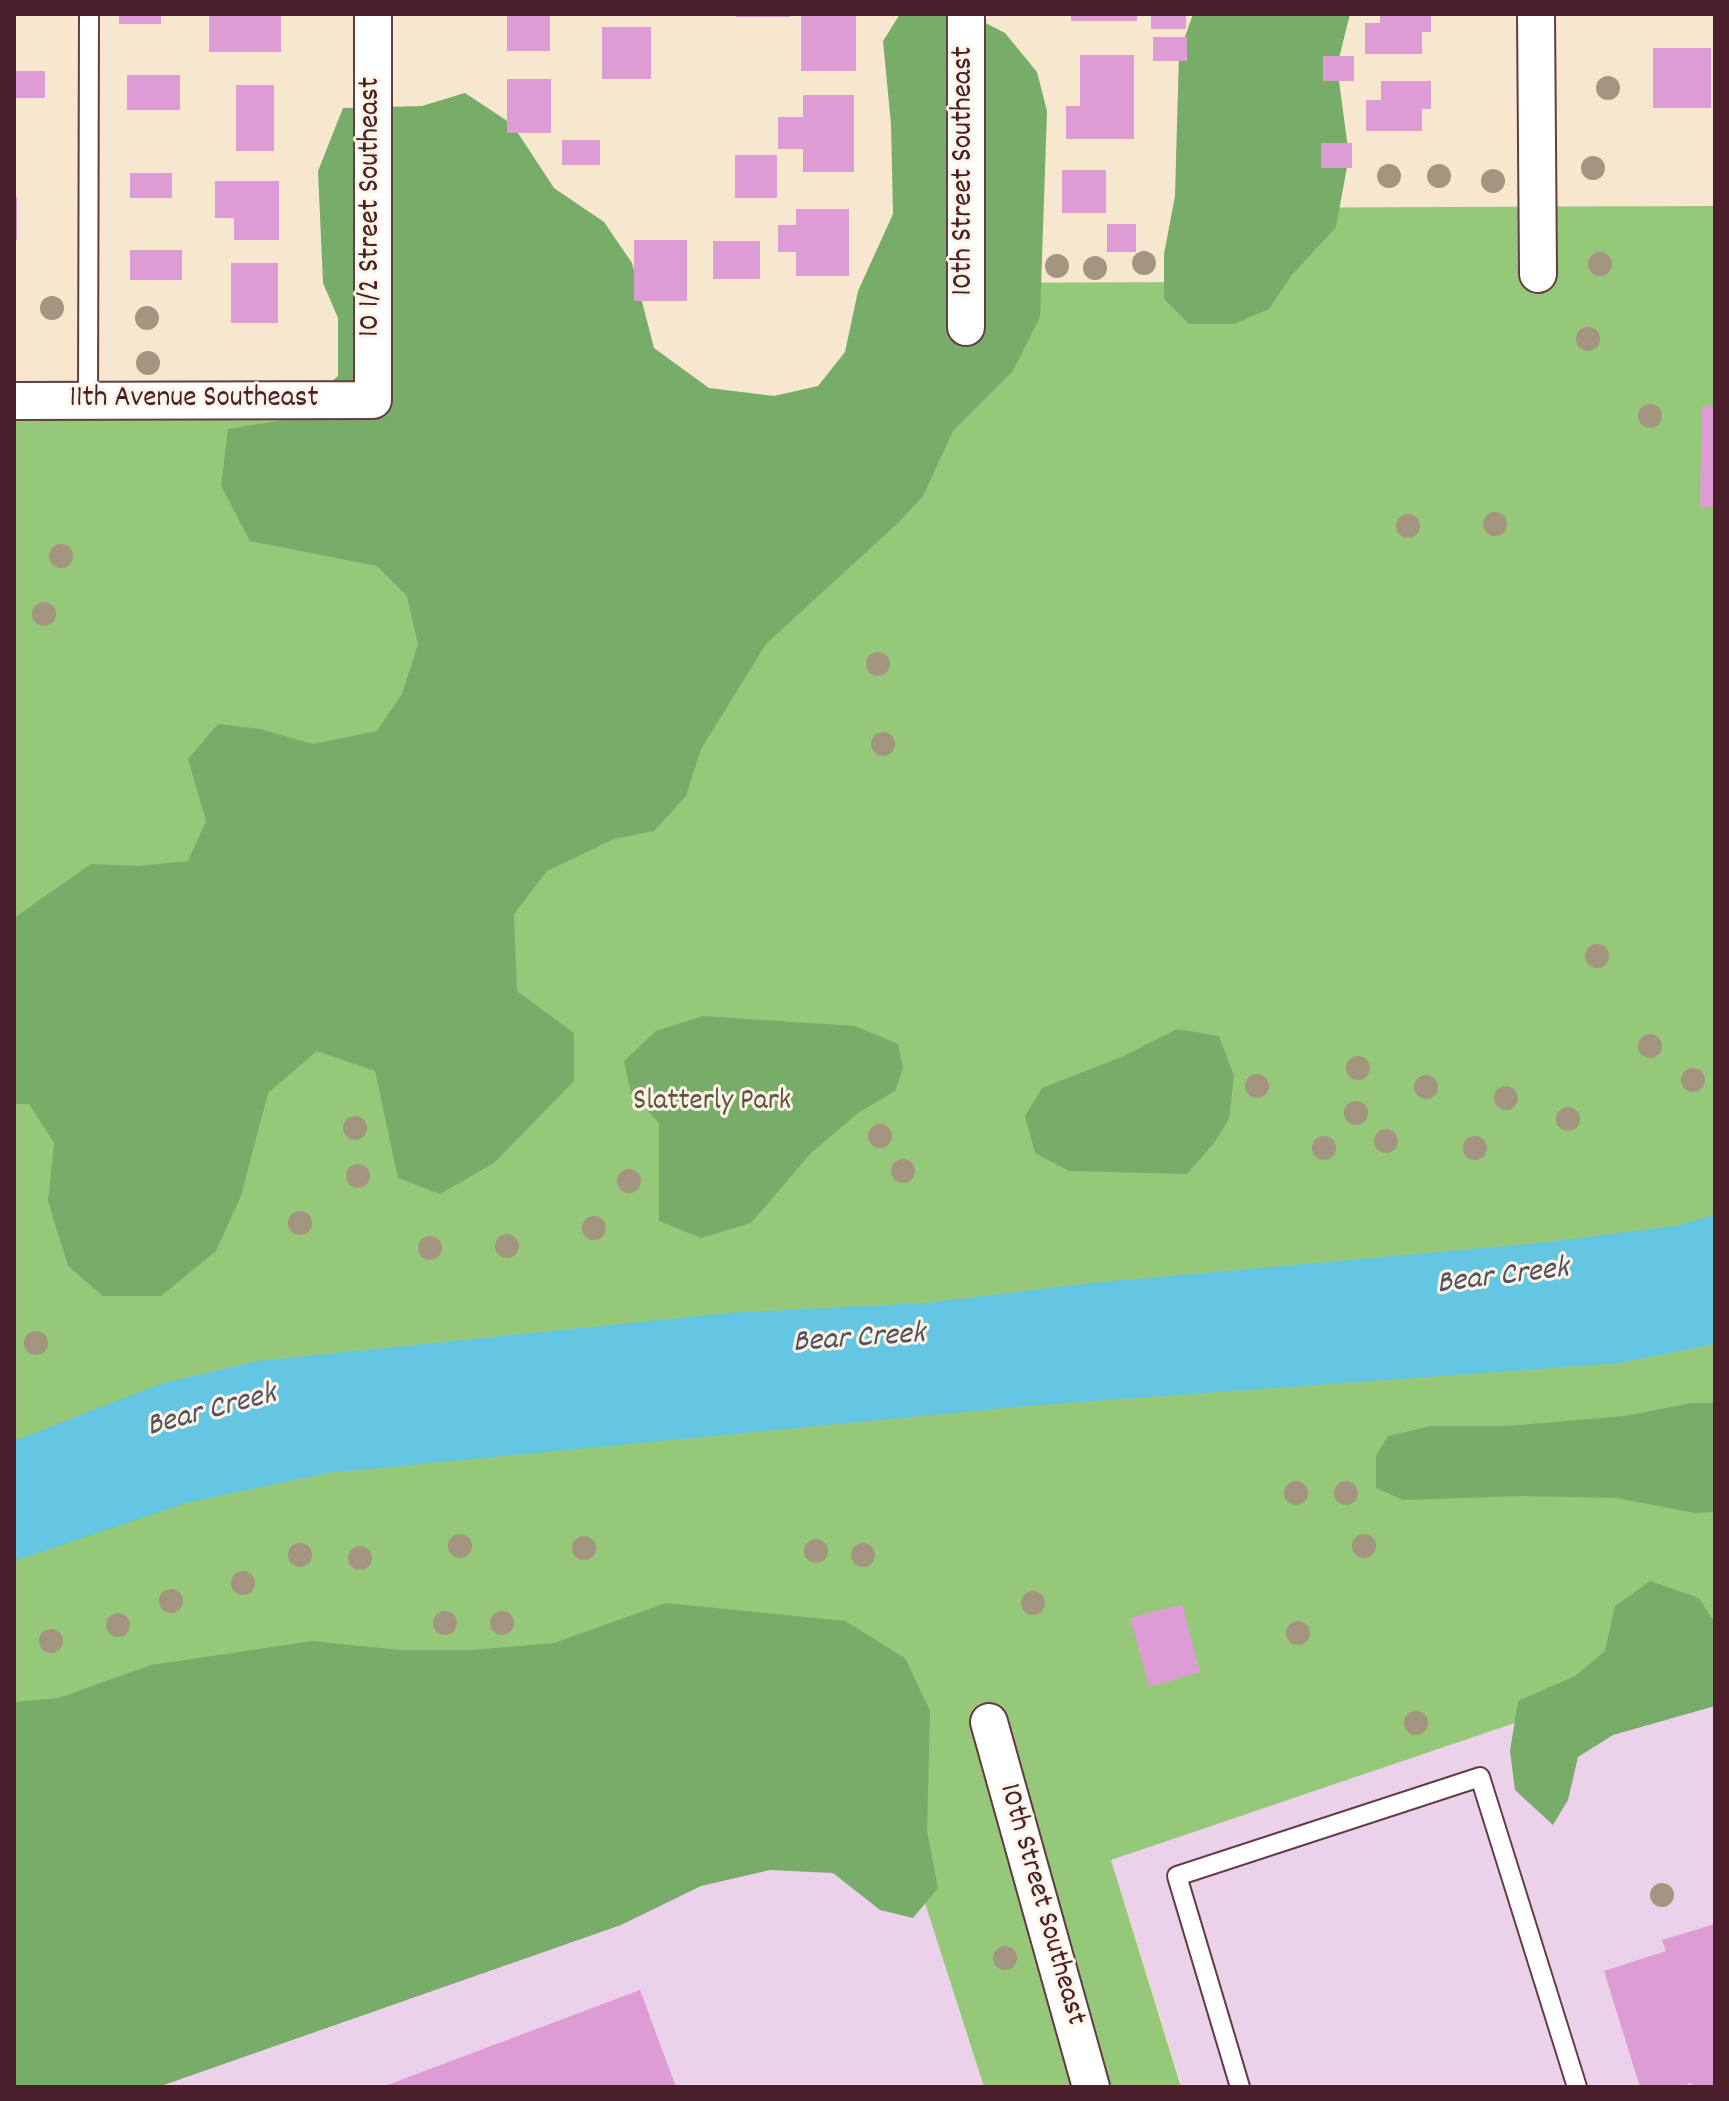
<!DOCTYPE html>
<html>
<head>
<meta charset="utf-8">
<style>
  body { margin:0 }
  #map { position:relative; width:1729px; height:2101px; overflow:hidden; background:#f7e7ce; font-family:Dekko,sans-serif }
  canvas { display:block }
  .frame { position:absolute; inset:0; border:16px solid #4a1f2b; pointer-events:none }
</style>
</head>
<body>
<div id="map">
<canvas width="1729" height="2101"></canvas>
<div class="frame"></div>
</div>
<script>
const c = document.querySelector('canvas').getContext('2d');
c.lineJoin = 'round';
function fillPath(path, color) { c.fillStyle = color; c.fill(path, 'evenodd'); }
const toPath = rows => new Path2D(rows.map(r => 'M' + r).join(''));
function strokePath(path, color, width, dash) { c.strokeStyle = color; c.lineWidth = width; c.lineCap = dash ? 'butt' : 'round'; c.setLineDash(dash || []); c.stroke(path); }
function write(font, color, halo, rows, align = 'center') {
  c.font = font + ' Dekko,sans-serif'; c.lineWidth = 6; c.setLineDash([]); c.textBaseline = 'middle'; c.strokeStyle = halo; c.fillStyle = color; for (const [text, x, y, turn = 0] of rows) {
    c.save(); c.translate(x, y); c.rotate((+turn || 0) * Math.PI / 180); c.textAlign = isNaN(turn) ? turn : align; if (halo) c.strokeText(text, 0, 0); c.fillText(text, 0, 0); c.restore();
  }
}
fillPath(toPath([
  [1715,1648,1715,2087,1182,2087,1111,1860],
  [886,1777,986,2087,14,2087,14,2085]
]), '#ecd1ea');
fillPath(toPath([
  [1715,206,1715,1655,1111,1860,1181,2087,984,2087,886,1781,14,2086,14,401,966,409,966,283,1187,282,1189,208]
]), '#96c879');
fillPath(toPath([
  [900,14,968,14,1005,33,1037,72,1047,111,1040,317,1013,371,953,431,923,496,900,521,766,644,701,749,686,796,654,831,614,839,547,871,514,914,517,991,574,1033,574,1081,494,1163,440,1194,398,1178,375,1071,317,1051,268,1093,241,1196,216,1251,161,1296,103,1296,68,1266,48,1201,54,1143,29,1104,14,1104,14,918,91,864,138,866,188,861,206,821,188,759,218,724,260,729,313,744,377,731,402,694,418,644,407,596,377,566,250,541,221,486,228,429,290,419,338,376,338,318,323,283,318,171,343,108,422,106,465,93,512,124,554,188,604,222,632,263,654,348,709,388,774,396,818,386,845,352,858,291,893,214,891,124,883,41],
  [1193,14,1350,14,1337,66,1349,156,1336,227,1291,276,1269,309,1234,324,1189,324,1164,299,1164,254,1175,196,1179,54],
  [703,1016,855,1026,898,1044,903,1068,895,1091,858,1113,811,1153,751,1223,701,1238,659,1221,659,1123,631,1093,624,1061,656,1031],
  [1177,1029,1219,1036,1234,1076,1229,1119,1214,1143,1187,1174,1069,1171,1035,1153,1025,1116,1042,1088,1124,1056],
  [1692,1403,1715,1403,1715,1512,1695,1513,1617,1498,1522,1496,1403,1500,1376,1488,1376,1456,1388,1436,1431,1426,1508,1426,1625,1416],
  [1650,1581,1699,1598,1715,1623,1715,1706,1613,1735,1578,1757,1568,1800,1553,1825,1515,1790,1510,1751,1518,1701,1575,1676,1605,1651,1615,1606],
  [666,1603,845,1621,905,1658,930,1711,927,1831,938,1888,913,1918,880,1910,833,1873,770,1870,701,1886,621,1925,158,2087,14,2087,14,1702,59,1698,151,1665,312,1641,400,1650,472,1650,554,1643]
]), '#78ac69');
fillPath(toPath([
  [1715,1215,1715,1344,1620,1363,1027,1406,328,1473,186,1503,14,1561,14,1441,163,1383,258,1361,729,1313,925,1303,1092,1283,1540,1243,1675,1226]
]), '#64c6e2');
fillPath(toPath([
  [119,14,161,14,161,24,119,24],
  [209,14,281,14,281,52,209,52],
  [507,14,550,14,550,51,507,51],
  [736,14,790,14,790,17,736,17],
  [801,14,856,14,856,71,801,71],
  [1071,14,1137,14,1137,21,1071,21],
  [1151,14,1186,14,1186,29,1151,29],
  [1380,14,1431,14,1431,32,1422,32,1422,54,1365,54,1365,23,1380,23],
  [602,27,651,27,651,79,602,79],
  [1153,37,1187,37,1187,61,1153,61],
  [1653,48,1711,48,1711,108,1653,108],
  [1080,55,1134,55,1134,139,1066,139,1066,106,1080,106],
  [1323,56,1354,56,1354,81,1323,81],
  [14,71,45,71,45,98,14,98],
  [127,75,180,75,180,110,127,110],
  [507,79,551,79,551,133,507,133],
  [1381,81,1431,81,1431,109,1422,109,1422,131,1366,131,1366,100,1381,100],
  [236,85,274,85,274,151,236,151],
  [803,95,854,95,854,172,803,172,803,149,778,149,778,117,803,117],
  [562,140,600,140,600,165,562,165],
  [1321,143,1352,143,1352,168,1321,168],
  [735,155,777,155,777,198,735,198],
  [1062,170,1106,170,1106,213,1062,213],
  [130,173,172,173,172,198,130,198],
  [215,181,279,181,279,240,234,240,234,218,215,218],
  [14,197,17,197,17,240,14,240],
  [796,209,849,209,849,276,796,276,796,252,778,252,778,225,796,225],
  [1107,224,1136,224,1136,252,1107,252],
  [634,240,687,240,687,301,634,301],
  [713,241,760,241,760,279,713,279],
  [130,250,182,250,182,280,130,280],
  [231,263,278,263,278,323,231,323],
  [1702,406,1715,406,1715,507,1700,507],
  [1182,1604,1200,1672,1149,1687,1130,1618],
  [1715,1924,1715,2087,1693,2087,1691,2083,1680,2087,1640,2087,1604,1971,1666,1951,1662,1940],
  [640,1990,676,2087,382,2087]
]), '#dd9dd4');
const service = toPath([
  [88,401,89,14],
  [1240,2087,1177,1876,1480,1777,1577,2087]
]);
const minor = toPath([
  [1536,14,1538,274],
  [966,327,966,14],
  [14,401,373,400,373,14],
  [989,1722,1091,2087]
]);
strokePath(service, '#643d43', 22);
strokePath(minor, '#643d43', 40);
strokePath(service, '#fff', 18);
strokePath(minor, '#fff', 36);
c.fillStyle = '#a49581';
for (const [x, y] of [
  [1608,88],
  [1593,168],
  [1389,176],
  [1439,176],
  [1493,181],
  [1144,263],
  [1600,264],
  [1057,266],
  [1095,268],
  [52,308],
  [147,318],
  [1588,339],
  [148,363],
  [1650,416],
  [1495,524],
  [1408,526],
  [61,556],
  [44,614],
  [878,664],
  [883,744],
  [1597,956],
  [1650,1046],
  [1358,1068],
  [1693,1080],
  [1257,1086],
  [1426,1087],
  [1506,1098],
  [1356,1113],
  [1568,1119],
  [355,1128],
  [880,1136],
  [1386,1141],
  [1324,1148],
  [1475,1148],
  [903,1171],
  [358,1176],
  [629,1181],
  [300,1223],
  [594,1228],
  [507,1246],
  [430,1248],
  [36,1343],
  [1296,1493],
  [1346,1493],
  [460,1546],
  [1364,1546],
  [584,1548],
  [816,1551],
  [300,1555],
  [863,1555],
  [360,1558],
  [243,1583],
  [171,1601],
  [1033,1603],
  [445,1623],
  [502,1623],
  [118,1625],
  [1298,1633],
  [51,1641],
  [1416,1723],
  [1662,1895],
  [1005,1958]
]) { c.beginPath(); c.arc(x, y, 12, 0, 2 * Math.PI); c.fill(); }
write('30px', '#4a1f2b', '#fcf5e5', [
  ["10th Street Southeast",966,171,-90],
  ["10 1/2 Street Southeast",373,207,-90],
  ["11th Avenue Southeast",194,401],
  ["10th Street Southeast",1040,1905,74]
]);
write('30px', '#615242', '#fcf5e5', [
  ["Slatterly Park",712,1104]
]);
write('italic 32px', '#525162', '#fcf5e5', [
  ["Bear Creek",1503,1279,-7],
  ["Bear Creek",859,1341,-4],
  ["Bear Creek",212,1413,-15]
]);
</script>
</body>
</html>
